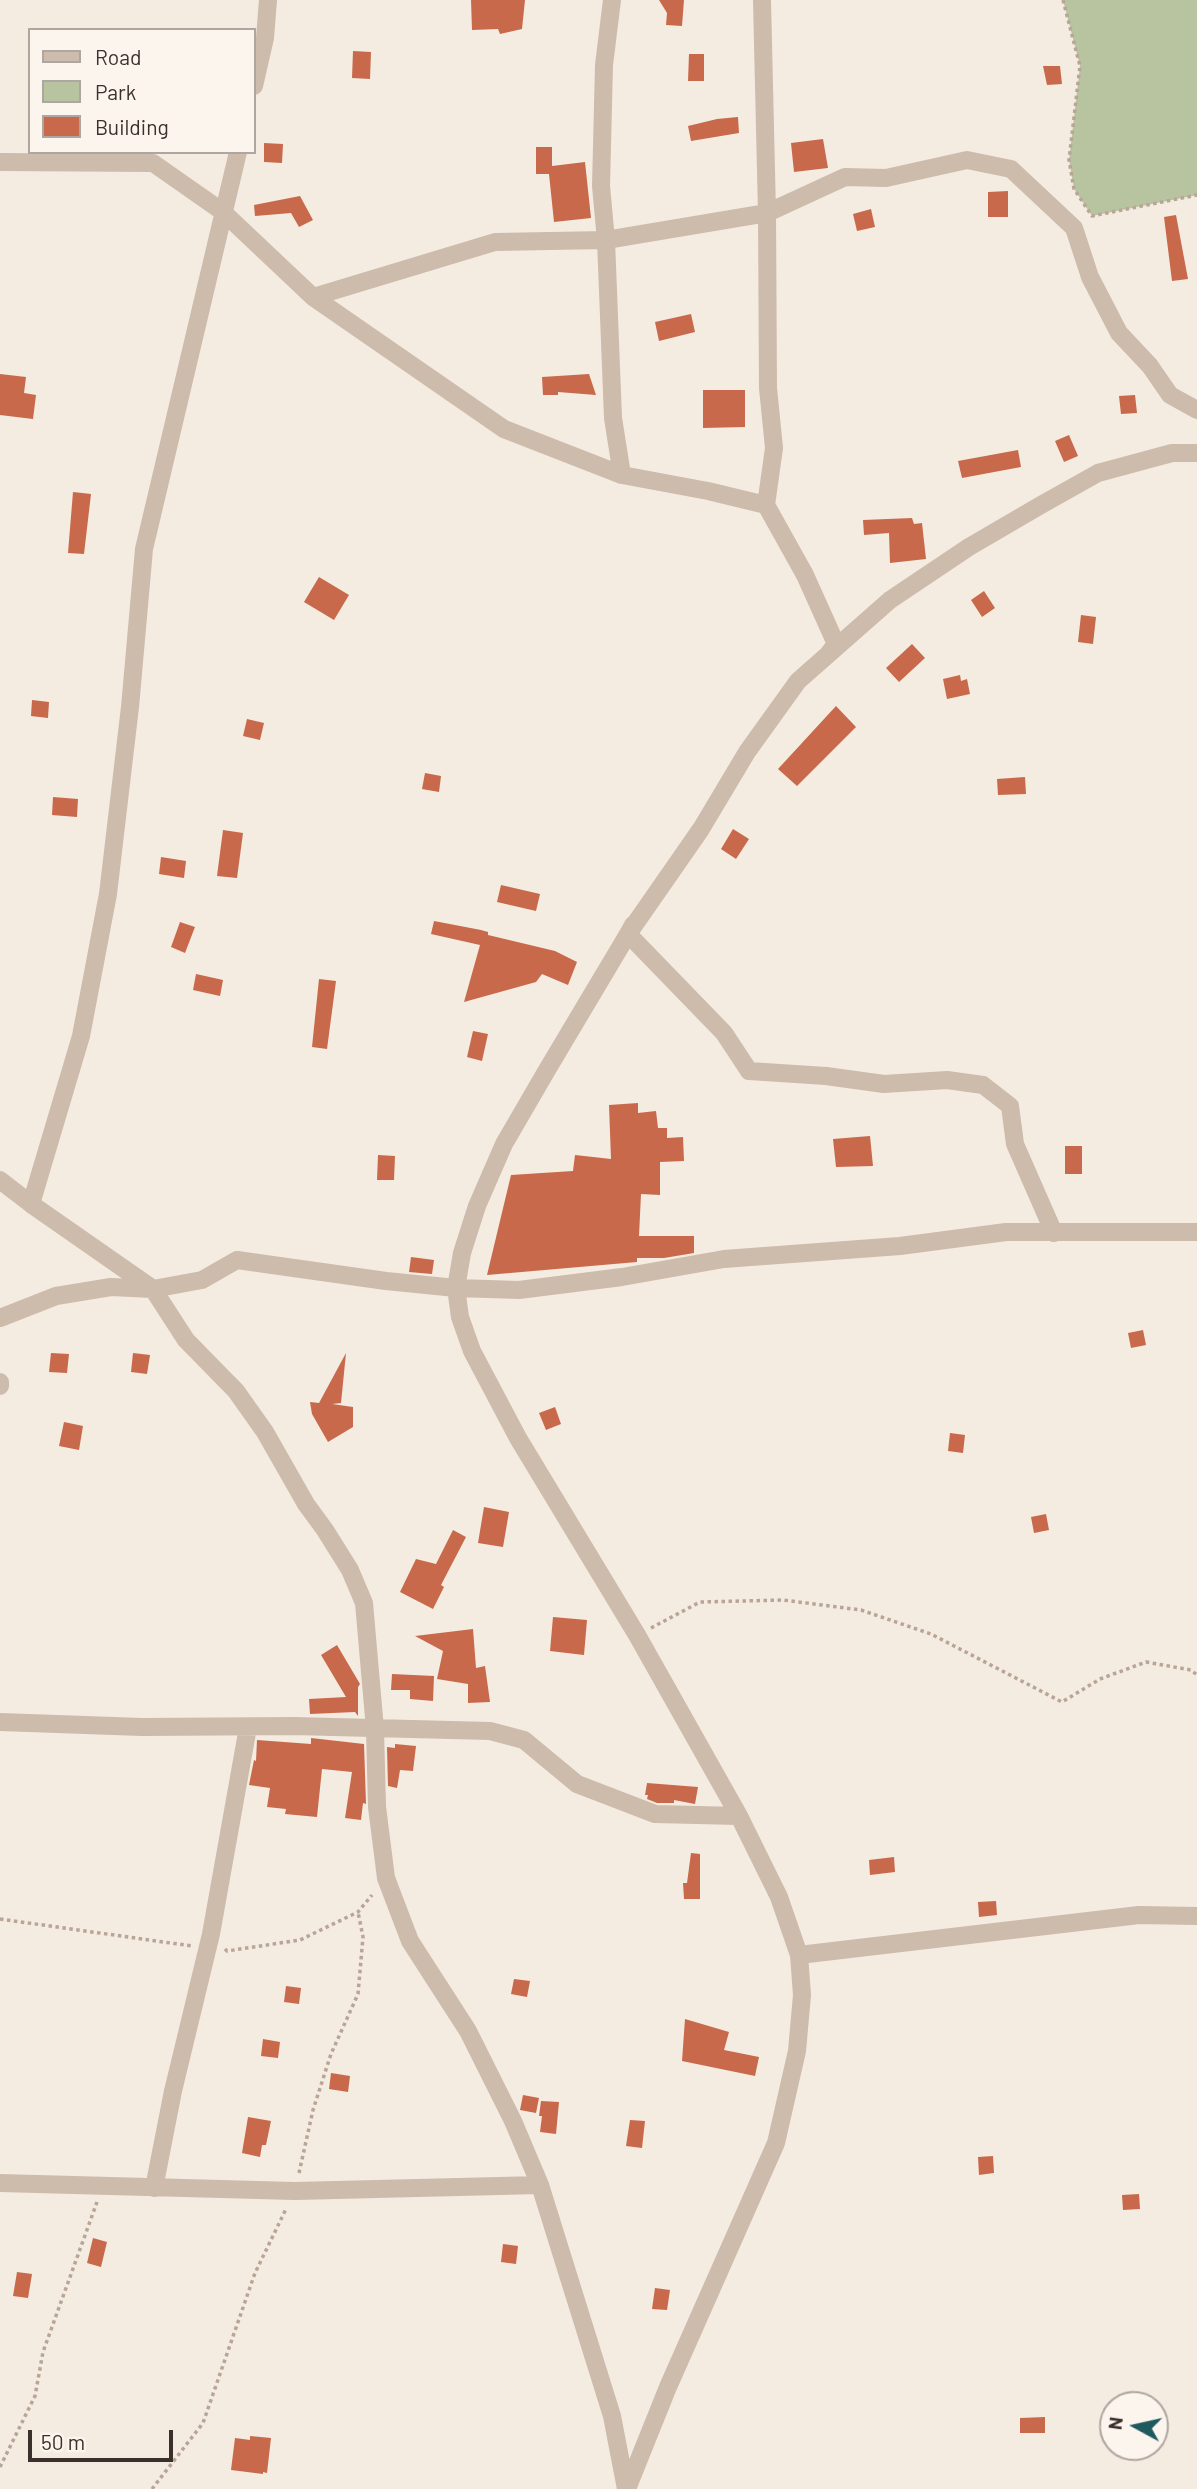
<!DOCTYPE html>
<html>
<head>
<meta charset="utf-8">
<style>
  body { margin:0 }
  #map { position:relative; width:1197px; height:2489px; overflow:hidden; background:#f4ebe1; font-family:Barlow,sans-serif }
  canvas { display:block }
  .legend { position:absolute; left:28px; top:28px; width:228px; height:126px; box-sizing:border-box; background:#fbf5ee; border:2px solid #aea6a0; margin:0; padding:9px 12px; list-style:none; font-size:21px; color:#3b302b }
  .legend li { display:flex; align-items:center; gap:14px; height:35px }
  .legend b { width:35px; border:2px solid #aea6a0 }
  .north { position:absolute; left:1099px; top:2391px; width:70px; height:70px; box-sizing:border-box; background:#fbf5ee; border:2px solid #aea6a0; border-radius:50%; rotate:278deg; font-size:19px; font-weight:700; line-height:28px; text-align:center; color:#3b302b }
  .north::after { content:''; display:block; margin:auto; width:24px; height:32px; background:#1f5a5e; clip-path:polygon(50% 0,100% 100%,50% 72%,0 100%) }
  .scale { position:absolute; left:28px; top:2430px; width:145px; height:32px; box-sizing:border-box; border:4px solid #3b302b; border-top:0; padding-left:9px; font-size:21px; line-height:24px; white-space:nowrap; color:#3b302b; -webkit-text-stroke:5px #fbf5ee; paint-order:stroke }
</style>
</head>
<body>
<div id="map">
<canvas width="1197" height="2489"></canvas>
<ul class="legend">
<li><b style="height:9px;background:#cdbbac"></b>Road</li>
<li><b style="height:19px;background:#b8c4a0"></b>Park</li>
<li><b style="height:19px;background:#c8694b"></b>Building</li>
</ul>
<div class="north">N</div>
<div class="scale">50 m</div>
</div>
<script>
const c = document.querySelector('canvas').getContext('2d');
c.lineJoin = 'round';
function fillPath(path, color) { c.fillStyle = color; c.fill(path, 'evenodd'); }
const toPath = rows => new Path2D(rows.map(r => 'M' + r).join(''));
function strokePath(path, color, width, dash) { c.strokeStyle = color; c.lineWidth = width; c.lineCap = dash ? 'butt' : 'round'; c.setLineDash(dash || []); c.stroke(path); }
fillPath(toPath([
  [1063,0,1197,0,1197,195,1092,216,1074,189,1069,160,1080,66]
]), '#b8c4a0');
fillPath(toPath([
  [471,0,525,0,522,29,500,34,498,29,472,30],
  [659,0,684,0,682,26,666,25,667,13],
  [353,51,371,52,370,79,352,78],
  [689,54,704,54,704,81,688,81],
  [1043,66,1060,66,1062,84,1047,85],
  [738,117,739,133,691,141,688,126,717,119],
  [823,139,828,168,794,172,791,143],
  [264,143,283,144,282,163,264,162],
  [536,147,552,147,552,166,585,162,591,218,554,222,549,174,536,174],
  [1008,191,1008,217,988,217,988,192],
  [300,196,313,220,299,227,291,213,255,216,254,205],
  [871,209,875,227,857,231,853,214],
  [1176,215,1188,279,1172,281,1164,217],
  [691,314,695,332,659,341,655,322],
  [0,374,26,377,24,393,36,395,33,419,0,415],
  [589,374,596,395,558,392,558,395,543,395,542,377],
  [703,390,745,390,745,427,703,428],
  [1135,395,1137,413,1121,414,1119,396],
  [1069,435,1078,456,1064,462,1055,441],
  [1018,450,1021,467,962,478,958,461],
  [73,492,91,494,84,554,68,553],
  [912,518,914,524,922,523,926,559,890,563,889,533,864,535,863,520],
  [319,577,349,595,334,620,304,602],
  [984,591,995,608,982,617,971,600],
  [1081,615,1096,617,1093,644,1078,642],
  [912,644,925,658,899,682,886,668],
  [960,675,961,681,967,679,970,694,947,699,943,679],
  [32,700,49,702,48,718,31,716],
  [836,706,856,727,797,786,778,769],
  [247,719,264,723,260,740,243,736],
  [425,773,441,776,439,792,422,789],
  [1025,777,1026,794,998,795,997,779],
  [53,797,78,799,77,817,52,815],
  [733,829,749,839,736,859,721,849],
  [223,830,243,833,237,878,217,876],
  [161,857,186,861,184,878,159,874],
  [501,885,540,894,536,911,497,902],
  [434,921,481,930,488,932,488,935,555,951,577,962,568,985,542,974,536,982,464,1002,480,945,431,934],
  [180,922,195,927,185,953,171,947],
  [196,974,223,980,220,996,193,990],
  [319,979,336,981,327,1049,312,1047],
  [473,1031,488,1034,482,1061,467,1057],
  [638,1103,638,1113,656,1111,658,1128,667,1128,667,1138,683,1137,684,1161,660,1162,660,1195,641,1194,639,1236,694,1236,694,1253,664,1258,637,1258,637,1262,487,1275,511,1175,573,1171,575,1155,611,1159,609,1105],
  [870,1136,873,1166,836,1167,833,1139],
  [1065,1146,1082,1146,1082,1174,1065,1174],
  [378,1155,395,1156,394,1180,377,1180],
  [411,1257,434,1260,432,1274,409,1272],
  [1143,1330,1146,1345,1131,1348,1128,1333],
  [51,1353,69,1354,67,1373,49,1372],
  [133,1353,150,1355,147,1374,131,1372],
  [346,1353,341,1403,332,1404,353,1407,353,1427,328,1442,312,1414,310,1402,319,1403],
  [555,1407,561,1424,546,1430,539,1413],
  [64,1422,83,1426,79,1450,59,1446],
  [950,1433,965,1435,963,1453,948,1451],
  [484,1507,509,1512,503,1547,478,1543],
  [1046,1514,1049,1530,1034,1533,1031,1517],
  [453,1530,466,1537,441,1585,444,1587,433,1609,400,1592,416,1559,436,1564],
  [553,1617,587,1620,584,1655,550,1651],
  [473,1629,476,1668,485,1666,490,1702,468,1703,468,1684,437,1679,443,1651,415,1636],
  [337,1645,360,1684,358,1687,358,1716,355,1712,310,1714,309,1699,346,1697,321,1655],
  [392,1674,434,1676,433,1701,410,1699,410,1690,391,1690],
  [311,1738,364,1744,366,1804,363,1803,361,1820,345,1818,352,1772,322,1769,317,1817,285,1814,286,1809,267,1807,270,1788,249,1785,254,1760,256,1761,257,1740,311,1744],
  [395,1744,416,1746,413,1771,400,1770,397,1788,388,1786,387,1747,395,1748],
  [647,1783,698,1787,695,1804,674,1800,674,1803,657,1803,647,1799,648,1795,645,1795],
  [691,1853,700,1854,700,1899,684,1899,683,1883,687,1883],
  [894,1857,895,1872,870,1875,869,1860],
  [996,1901,997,1915,979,1917,978,1902],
  [514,1979,530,1981,527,1997,511,1994],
  [286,1986,301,1988,299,2004,284,2002],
  [685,2019,729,2032,724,2050,759,2057,755,2076,682,2061],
  [263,2039,280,2042,278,2058,261,2056],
  [331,2073,350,2076,348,2092,329,2089],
  [523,2095,539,2098,536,2113,520,2110],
  [541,2101,559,2102,556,2134,540,2132,542,2116,539,2116],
  [248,2117,271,2121,266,2145,262,2145,260,2157,242,2153],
  [630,2120,645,2121,642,2148,626,2146],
  [993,2156,994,2173,979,2175,978,2157],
  [1139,2194,1140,2209,1123,2210,1122,2195],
  [93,2238,107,2242,101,2267,87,2263],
  [503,2244,518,2246,516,2264,501,2262],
  [17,2272,32,2274,28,2298,13,2296],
  [655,2288,670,2290,667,2310,652,2309],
  [1045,2417,1045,2433,1020,2433,1020,2418],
  [250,2436,271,2438,267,2473,263,2472,263,2474,231,2470,235,2438,250,2440]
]), '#c8694b');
strokePath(toPath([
  [1063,0,1080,66,1069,160,1074,189,1092,216,1197,195],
  [651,1628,700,1602,783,1600,861,1610,931,1634,1062,1702,1100,1679,1146,1662,1191,1670,1197,1675],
  [0,1919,192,1946],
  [225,1949,227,1951,300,1940,358,1912,372,1895],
  [299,2173,313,2110,331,2054,358,1994,363,1937,358,1912],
  [0,2467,35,2396,43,2352,97,2202],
  [152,2489,203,2423,255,2273,286,2209]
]), '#b9a596', 3.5, [3.5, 3.5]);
strokePath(toPath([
  [612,0,604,65,601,186,606,240,613,418,622,475],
  [762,0,767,213,845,177,886,178,967,160,1011,169,1074,228,1090,277,1119,333,1150,366,1170,395,1197,410],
  [254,86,265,38,268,0],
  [0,162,153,163,223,212,313,297,504,429,622,475,708,491,766,505,805,575,836,644,829,653],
  [313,297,495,242,606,240,767,213,768,388,774,448,766,505],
  [633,925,628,934,724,1033,749,1071,826,1076,884,1084,947,1080,983,1085,1010,1106,1015,1144,1054,1233],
  [0,1180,31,1204,153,1289,202,1280,237,1260,386,1281,456,1288,519,1290,622,1277,724,1259,900,1246,1006,1232,1197,1232],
  [31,1204,81,1036,108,894,130,707,144,549,238,152],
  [0,1318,56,1296,111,1287,153,1289,186,1340,236,1391,265,1432,306,1504,325,1530,350,1570,364,1603,375,1729,377,1807,386,1878,410,1941,468,2031,513,2121,540,2185,612,2416,626,2489],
  [0,1382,0,1386],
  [0,1722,142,1727,294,1726,490,1731,524,1740,577,1784,655,1814,739,1816],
  [799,1955,1139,1915,1197,1916],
  [0,2183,295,2191,540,2185],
  [154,2188,173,2091,211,1934,248,1727],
  [627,2489,668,2387,776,2143,797,2051,802,1995,799,1955,779,1897,739,1816,637,1635,518,1438,472,1351,460,1317,456,1288,462,1253,477,1206,504,1144,547,1070,628,934,701,829,747,752,798,681,890,600,969,547,1041,505,1098,473,1172,453,1197,453]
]), '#cdbbac', 18);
</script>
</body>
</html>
